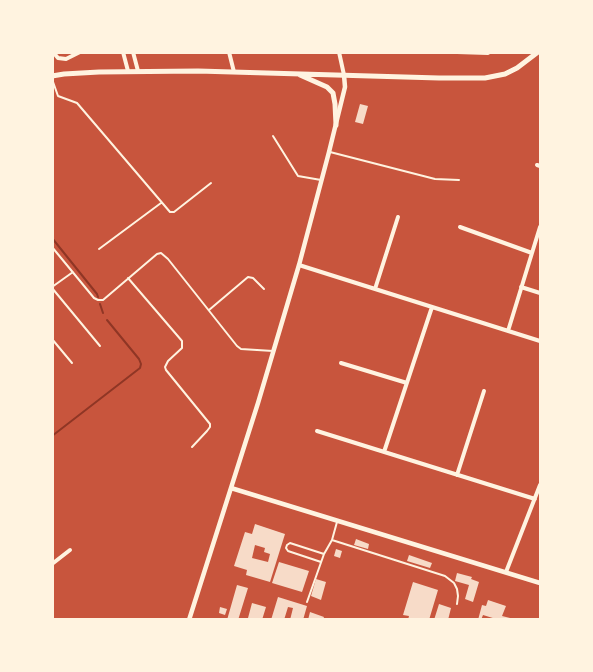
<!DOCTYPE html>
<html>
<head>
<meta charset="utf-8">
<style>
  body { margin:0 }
  #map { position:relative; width:593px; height:672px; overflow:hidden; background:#c8553d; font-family:"Golos Text",sans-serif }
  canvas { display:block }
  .frame { position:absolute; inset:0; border:54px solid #fff3e0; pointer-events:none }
</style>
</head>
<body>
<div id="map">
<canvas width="593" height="672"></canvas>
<div class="frame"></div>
</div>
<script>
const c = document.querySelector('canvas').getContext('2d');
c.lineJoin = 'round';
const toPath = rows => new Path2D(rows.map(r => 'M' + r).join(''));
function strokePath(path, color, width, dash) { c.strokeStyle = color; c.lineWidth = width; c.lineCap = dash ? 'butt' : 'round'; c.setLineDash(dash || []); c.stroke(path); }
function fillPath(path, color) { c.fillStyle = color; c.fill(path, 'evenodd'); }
strokePath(toPath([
  [52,238,97,294,98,297],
  [100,304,103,313],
  [52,436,140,368,141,364,139,359,107,320]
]), '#8f3625', 2);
fillPath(toPath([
  [360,104,368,106,363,124,355,122],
  [255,524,285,534,270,582,246,575,247,570,234,566,245,532,252,534],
  [255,545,265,548,264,552,270,554,268,562,252,558],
  [356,539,369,544,368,549,354,545],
  [336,549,342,551,340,558,334,556],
  [409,555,432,563,430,568,407,561],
  [279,562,309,571,302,592,272,583],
  [457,573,472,577,471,579,479,582,473,602,465,599,469,585,455,581],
  [316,579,326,582,321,600,311,596],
  [413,582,438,590,429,620,419,620,413,618,413,620,408,620,409,616,403,615],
  [237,585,248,588,239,617,238,620,227,620],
  [278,597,307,606,303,620,290,620,293,608,288,607,284,620,271,620],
  [488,600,506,606,502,616,510,618,509,620,496,620,496,619,483,615,481,620,478,620,482,605,486,606],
  [252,603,266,607,262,620,251,620,248,618],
  [439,604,451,608,448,620,434,620],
  [220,607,227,609,225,615,219,613],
  [310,612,324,617,323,620,308,620]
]), '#f7dbc8');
strokePath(toPath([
  [52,79,58,96,77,103,170,212,174,212,211,183],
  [273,136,298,176,321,180],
  [330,152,435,179,459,180],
  [52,247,94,298,98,300,103,300,157,254,161,253,168,259,237,346,241,349,273,351],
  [99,249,161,203],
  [128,278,182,341,182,348,168,361,165,367,166,370,210,424,210,427,207,431,192,447],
  [52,287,73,272],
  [52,288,100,346],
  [209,310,248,277,253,278,264,289],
  [52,339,72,363],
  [332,540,445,576,454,583,457,589,458,596,457,604],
  [321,562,288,551,286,548,287,545,290,543,324,554],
  [307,602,324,554,332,540,337,522]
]), '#fff3e0', 2);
strokePath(toPath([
  [53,52,58,58,66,59,80,52],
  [123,52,128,71],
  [133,52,138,71],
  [229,52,234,72],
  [339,52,344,75],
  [457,52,488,53],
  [537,165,540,166],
  [460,227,532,253],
  [299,265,540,341],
  [521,287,540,293],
  [375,289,398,217],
  [508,331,540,227],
  [341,363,407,383],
  [317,431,535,499],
  [384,452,432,307],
  [457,475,484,391],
  [52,564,70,550],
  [506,572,540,485]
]), '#fff3e0', 4);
strokePath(toPath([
  [231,488,540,583],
  [189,620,258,403,299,265,329,152,345,87,344,75]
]), '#fff3e0', 4.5);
strokePath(toPath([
  [300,75,327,87,333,93,335,104,336,125],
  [52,76,64,74,99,72,198,71,439,78,485,78,505,74,517,68,538,52]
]), '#fff3e0', 5);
</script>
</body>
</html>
